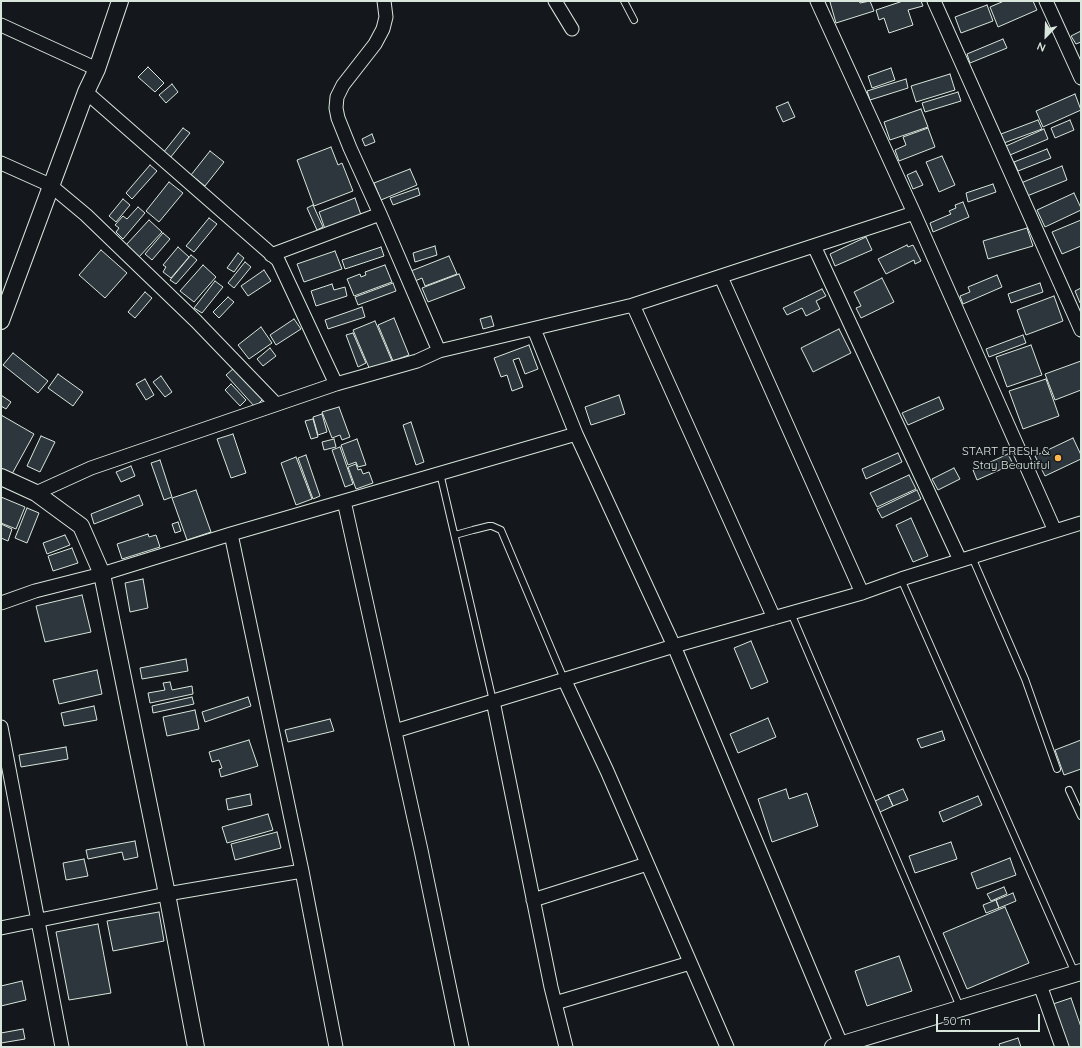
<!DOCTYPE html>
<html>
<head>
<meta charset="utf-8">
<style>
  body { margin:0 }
  #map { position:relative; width:1082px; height:1048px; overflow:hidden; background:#14181c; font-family:Quicksand,sans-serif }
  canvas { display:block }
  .frame { position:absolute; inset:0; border:2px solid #d8e6dc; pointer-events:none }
  .north { position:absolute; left:1026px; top:16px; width:40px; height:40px; -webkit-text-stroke:3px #14181c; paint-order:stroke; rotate:203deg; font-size:11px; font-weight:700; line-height:16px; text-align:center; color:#d8e6dc }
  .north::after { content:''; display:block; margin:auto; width:14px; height:18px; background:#d8e6dc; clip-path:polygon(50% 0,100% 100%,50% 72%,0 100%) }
  .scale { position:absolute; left:936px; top:1014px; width:104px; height:18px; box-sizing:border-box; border:2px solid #d8e6dc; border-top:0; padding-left:5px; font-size:12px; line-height:14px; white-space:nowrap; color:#d8e6dc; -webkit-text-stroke:3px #14181c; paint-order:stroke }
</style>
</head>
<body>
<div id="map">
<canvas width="1082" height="1048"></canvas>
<div class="frame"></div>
<div class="north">N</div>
<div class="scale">50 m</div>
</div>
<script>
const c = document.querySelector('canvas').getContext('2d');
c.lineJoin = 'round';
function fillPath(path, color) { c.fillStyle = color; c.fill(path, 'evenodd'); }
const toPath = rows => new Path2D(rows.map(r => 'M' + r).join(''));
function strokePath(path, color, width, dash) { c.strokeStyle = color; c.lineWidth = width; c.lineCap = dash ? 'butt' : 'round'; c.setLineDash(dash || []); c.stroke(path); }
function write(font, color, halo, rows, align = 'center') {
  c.font = font + ' Quicksand,sans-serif'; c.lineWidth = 3; c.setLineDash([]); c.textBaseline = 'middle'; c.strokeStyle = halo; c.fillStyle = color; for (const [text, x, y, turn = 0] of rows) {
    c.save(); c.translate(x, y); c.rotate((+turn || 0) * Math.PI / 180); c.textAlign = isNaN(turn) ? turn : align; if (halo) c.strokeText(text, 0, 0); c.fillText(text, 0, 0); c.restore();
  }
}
const building = toPath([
  [832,1,859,1,860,3,870,1,874,11,836,23,830,2,832,1],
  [903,1,921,1,923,6,908,10,913,25,889,33,884,18,879,20,876,10,903,1],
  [1004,1,1033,1,1037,10,998,27,990,7,1004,1],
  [987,5,993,21,961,33,955,17,987,5],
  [1081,31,1081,42,1076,44,1071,36,1081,31],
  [1003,39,1007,48,970,63,967,54,1003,39],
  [148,67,164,83,155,92,138,77,148,67],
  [891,68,895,80,872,88,868,76,891,68],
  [950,74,955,90,916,102,911,86,950,74],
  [906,79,908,88,870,100,867,91,906,79],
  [172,84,178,92,166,103,159,95,172,84],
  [958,92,961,101,925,112,922,103,958,92],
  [1075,94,1081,110,1043,127,1036,111,1075,94],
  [788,102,795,117,783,122,776,107,788,102],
  [921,109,928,127,890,140,884,122,921,109],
  [1038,120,1042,129,1004,143,1001,134,1038,120],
  [1070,120,1074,130,1055,138,1051,128,1070,120],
  [183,128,190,133,170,158,163,153,183,128],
  [928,128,935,147,899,161,895,150,906,145,903,137,928,128],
  [1044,129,1048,139,1010,155,1006,146,1044,129],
  [372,134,375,142,365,146,362,139,372,134],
  [331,147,338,165,342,163,353,191,314,206,297,160,331,147],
  [1047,149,1051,158,1018,171,1014,162,1047,149],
  [210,151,224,162,205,186,191,175,210,151],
  [942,156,955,185,939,192,926,162,942,156],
  [150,165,157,171,132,199,126,193,150,165],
  [1062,166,1067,180,1027,196,1021,183,1062,166],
  [410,169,417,185,381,200,374,183,410,169],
  [916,171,923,185,913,189,907,175,916,171],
  [169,182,183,193,159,222,146,211,169,182],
  [993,184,996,192,968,202,966,193,993,184],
  [418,188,420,195,393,205,390,198,418,188],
  [1074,193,1081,208,1081,210,1045,227,1037,210,1074,193],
  [355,198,361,215,325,229,319,212,355,198],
  [123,199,130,205,116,222,109,216,123,199],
  [963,202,969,217,933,232,930,223,951,214,949,211,956,208,955,205,963,202],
  [313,205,323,227,317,230,307,208,313,205],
  [138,207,145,213,123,239,116,232,119,228,115,225,123,216,127,219,138,207],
  [209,218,217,224,194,252,186,246,209,218],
  [149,220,162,232,139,257,126,245,149,220],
  [1081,220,1081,246,1062,254,1052,232,1081,220],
  [1027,228,1033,246,988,259,983,241,1027,228],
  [163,233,170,239,152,260,145,254,163,233],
  [866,237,872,250,835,266,830,254,866,237],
  [907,245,908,247,913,245,921,261,915,264,914,260,886,274,878,259,907,245],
  [435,246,437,255,415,262,413,253,435,246],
  [178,247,189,257,171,278,163,272,166,267,163,265,178,247],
  [381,247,384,256,345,269,342,260,381,247],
  [101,250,127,273,105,298,79,275,101,250],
  [335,251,342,269,304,282,297,264,335,251],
  [238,253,244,258,234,272,227,268,238,253],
  [191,255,197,260,176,284,170,280,191,255],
  [449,256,457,274,425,286,422,278,415,281,411,271,449,256],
  [245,262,251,267,234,288,228,283,245,262],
  [203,265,216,277,194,302,180,291,203,265],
  [385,265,392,282,354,296,347,279,360,274,361,277,366,275,365,272,385,265],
  [264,270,271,281,248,296,241,286,264,270],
  [459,274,465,288,428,302,422,288,459,274],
  [997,275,1002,287,963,304,960,296,970,292,968,287,997,275],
  [882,278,894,302,861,318,856,308,861,306,854,292,882,278],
  [215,281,223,287,202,313,194,308,215,281],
  [393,283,396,291,358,305,355,297,393,283],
  [1040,283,1043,292,1011,303,1008,294,1040,283],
  [332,284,334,290,345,287,347,296,316,306,311,291,332,284],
  [1081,288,1081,302,1080,303,1075,291,1081,288],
  [822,289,826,296,816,301,820,309,806,316,802,308,787,315,783,308,822,289],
  [145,292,152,298,135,318,128,312,145,292],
  [1054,296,1063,321,1026,335,1017,310,1054,296],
  [228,297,234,302,219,318,213,312,228,297],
  [362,307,365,317,328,329,325,320,362,307],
  [491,316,494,326,483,329,480,319,491,316],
  [394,318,409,355,393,361,378,325,394,318],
  [294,319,301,329,276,345,270,335,294,319],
  [375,321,392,361,370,370,353,330,375,321],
  [261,327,272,343,249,359,238,345,261,327],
  [839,329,851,353,813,372,801,348,839,329],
  [353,333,366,363,358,367,346,335,353,333],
  [1023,335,1026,343,989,357,986,349,1023,335],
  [529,345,538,369,525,374,519,358,513,360,523,387,512,391,507,375,501,377,494,358,529,345],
  [1031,345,1042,375,1007,387,996,357,1031,345],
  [270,348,276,356,263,366,257,359,270,348],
  [13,353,48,381,38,393,3,365,13,353],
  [1081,361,1081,390,1055,400,1045,374,1081,361],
  [234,368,263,399,255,407,226,375,234,368],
  [58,374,83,392,73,406,48,388,58,374],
  [161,376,172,392,165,397,153,382,161,376],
  [145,379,154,395,146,400,136,384,145,379],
  [1046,379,1059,416,1023,429,1009,391,1046,379],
  [231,384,246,400,240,406,225,390,231,384],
  [1,395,11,402,6,409,1,406,1,395],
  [619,395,625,414,591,425,585,407,619,395],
  [939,397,944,409,908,425,902,413,939,397],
  [339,407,350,437,342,440,340,435,332,438,322,412,339,407],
  [322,414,327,432,318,435,313,417,322,414],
  [1,415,34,434,12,474,1,468,1,415],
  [313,419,318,437,311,439,305,421,313,419],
  [411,422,424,462,416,465,403,425,411,422],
  [233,434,246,473,231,478,217,439,233,434],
  [41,436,55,442,40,472,27,466,41,436],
  [1073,438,1081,455,1081,459,1045,476,1035,456,1073,438],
  [334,439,336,447,324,450,322,442,334,439],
  [357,439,366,465,358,467,356,462,348,465,341,445,357,439],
  [340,447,353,484,345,487,332,450,340,447],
  [898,453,902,462,866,479,862,469,898,453],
  [1008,454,1013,464,977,480,973,470,1008,454],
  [306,455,320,496,313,499,298,458,306,455],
  [296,457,312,499,296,505,281,463,296,457],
  [160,460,172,497,164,500,151,463,160,460],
  [356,464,358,470,361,469,363,474,369,472,373,483,356,489,348,467,356,464],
  [131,466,135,476,121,482,116,472,131,466],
  [954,468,960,479,938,490,932,479,954,468],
  [909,475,916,489,877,507,870,493,909,475],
  [196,490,211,532,187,540,172,498,196,490],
  [917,490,921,499,882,518,877,509,917,490],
  [139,495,143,505,94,524,91,514,139,495],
  [1,497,25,507,16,529,1,523,1,497],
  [27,508,39,513,27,543,15,538,27,508],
  [911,518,928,556,913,562,896,525,911,518],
  [178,522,181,531,175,533,172,524,178,522],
  [1,524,12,529,8,541,1,538,1,524],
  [148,534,149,537,156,535,160,547,122,559,117,544,148,534],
  [65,535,70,545,47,554,43,543,65,535],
  [72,548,78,563,53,571,48,556,72,548],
  [143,579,148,608,130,612,125,583,143,579],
  [82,595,91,632,45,642,36,606,82,595],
  [751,641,768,682,751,689,734,648,751,641],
  [186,659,188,671,142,679,140,668,186,659],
  [97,670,102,694,59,704,53,680,97,670],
  [170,682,172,690,192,686,193,694,150,703,148,693,165,690,163,683,170,682],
  [192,697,194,704,153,713,152,706,192,697],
  [248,697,251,706,205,722,202,712,248,697],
  [94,706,97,720,64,726,61,713,94,706],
  [195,710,199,729,167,736,163,717,195,710],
  [768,718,776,737,738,753,730,734,768,718],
  [330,719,334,731,288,742,285,730,330,719],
  [942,731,945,740,921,748,917,739,942,731],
  [249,740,258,766,221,777,219,769,222,768,219,760,212,762,209,752,249,740],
  [1081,740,1081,769,1064,775,1055,750,1081,740],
  [66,747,68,759,21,767,19,755,66,747],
  [786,789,789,799,807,793,818,826,772,842,758,799,786,789],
  [903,789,908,800,893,806,888,795,903,789],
  [250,794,252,805,228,810,226,799,250,794],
  [888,795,893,806,880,812,875,801,888,795],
  [978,796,982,805,943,822,939,812,978,796],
  [268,814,273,830,227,843,222,827,268,814],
  [277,832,281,848,235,860,231,844,277,832],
  [135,841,138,857,124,860,122,852,88,859,86,850,135,841],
  [951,842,957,859,915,873,909,856,951,842],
  [1010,858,1016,875,977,889,971,873,1010,858],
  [84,859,88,876,66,880,63,863,84,859],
  [1004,887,1007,894,991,901,987,894,1004,887],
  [1013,893,1016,901,999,908,996,900,1013,893],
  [996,900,999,908,986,913,983,905,996,900],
  [1005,907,1029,963,967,989,943,933,1005,907],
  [159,912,164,941,113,951,107,921,159,912],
  [98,924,111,993,69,1000,56,932,98,924],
  [899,956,912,991,867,1006,855,971,899,956],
  [22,981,26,1000,1,1006,1,986,22,981],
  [1071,998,1081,1027,1081,1047,1068,1047,1053,1004,1071,998],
  [23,1029,25,1039,1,1043,1,1033,23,1029],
  [1018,1038,1021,1047,1000,1047,999,1044,1018,1038]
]);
fillPath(building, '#2c363c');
strokePath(building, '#d8e6dc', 1);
const service = toPath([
  [624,1,634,20],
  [440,473,493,701],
  [455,535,473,530,489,526,492,526,501,530,564,679],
  [972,557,1025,679,1057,769],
  [901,579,1075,973],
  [791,613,960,1007],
  [1069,790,1081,816]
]);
const minor = toPath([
  [384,1,386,17,383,29,375,44,343,85,337,97,336,108,338,118,350,148,380,214,439,351],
  [555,1,572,29],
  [817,1,914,213,1055,531],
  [934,1,1081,330],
  [1046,1,1081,78],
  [1,25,97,69],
  [86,92,278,260,336,384],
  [1,163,50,185,86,215,196,321,276,404],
  [814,246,960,560],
  [271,255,380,214],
  [721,277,862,593],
  [633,305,774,618],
  [534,329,576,434],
  [36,493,91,468,336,384,417,361,439,351,633,305,914,213],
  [344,501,421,850,462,1047],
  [231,534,302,871,336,1047],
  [1,603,35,591,102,574,231,534,576,434,674,646,841,1044],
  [564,679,607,771,727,1047],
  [493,701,551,987,566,1047],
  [1,727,62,1047],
  [395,731,674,646,862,593,901,579,1081,523],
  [533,900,647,864],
  [1,928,167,894,302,871],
  [1040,985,1062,1047],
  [555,1003,690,963]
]);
const tertiary = toPath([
  [1,321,86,92,97,69,120,1],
  [1,477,36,493,81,526,102,574,167,894,196,1047],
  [833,1047,1081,972]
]);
strokePath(service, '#d8e6dc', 8);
strokePath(minor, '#d8e6dc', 15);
strokePath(tertiary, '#d8e6dc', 18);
strokePath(service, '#14181c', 6);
strokePath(minor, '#14181c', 13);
strokePath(tertiary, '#14181c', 16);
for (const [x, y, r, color] of [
  [1058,458,4,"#ffb74d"]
]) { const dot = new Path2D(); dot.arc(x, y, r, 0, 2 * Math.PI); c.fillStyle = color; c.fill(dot); strokePath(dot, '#14181c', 1.5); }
write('12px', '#d8e6dc', '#14181c', [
  ["START FRESH &",1050,451],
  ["Stay Beautiful",1050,465]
], 'right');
</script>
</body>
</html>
